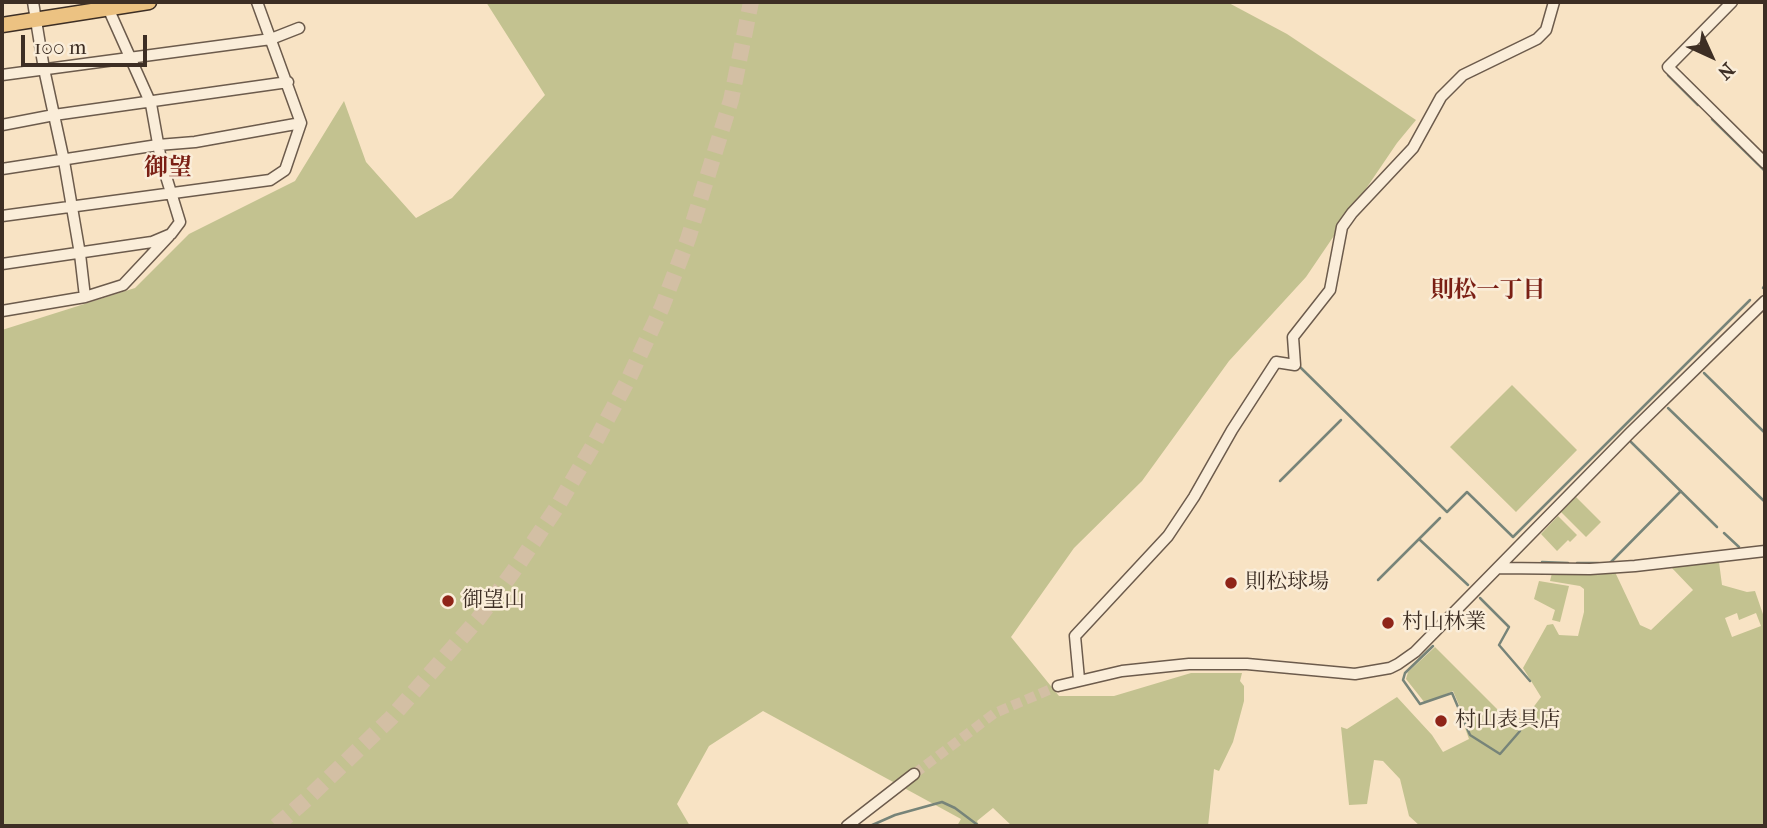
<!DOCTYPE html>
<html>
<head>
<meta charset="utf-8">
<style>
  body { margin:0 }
  #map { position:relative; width:1767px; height:828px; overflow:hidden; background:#f8e3c4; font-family:"IM FELL French Canon",serif }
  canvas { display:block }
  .frame { position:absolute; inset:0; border:4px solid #3d2e24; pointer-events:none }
  .north { position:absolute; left:1676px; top:21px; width:70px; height:70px; -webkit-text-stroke:5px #faedd9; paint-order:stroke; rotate:135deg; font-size:19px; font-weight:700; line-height:28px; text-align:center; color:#3d2e24 }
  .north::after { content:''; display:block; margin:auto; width:24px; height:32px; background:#3d2e24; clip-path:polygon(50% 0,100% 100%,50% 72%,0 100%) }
  .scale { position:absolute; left:21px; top:35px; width:126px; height:32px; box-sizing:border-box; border:4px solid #3d2e24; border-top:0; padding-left:9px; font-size:21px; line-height:24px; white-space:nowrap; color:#3d2e24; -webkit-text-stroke:5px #faedd9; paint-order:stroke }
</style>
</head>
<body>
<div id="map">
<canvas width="1767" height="828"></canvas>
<div class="frame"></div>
<div class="north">N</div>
<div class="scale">100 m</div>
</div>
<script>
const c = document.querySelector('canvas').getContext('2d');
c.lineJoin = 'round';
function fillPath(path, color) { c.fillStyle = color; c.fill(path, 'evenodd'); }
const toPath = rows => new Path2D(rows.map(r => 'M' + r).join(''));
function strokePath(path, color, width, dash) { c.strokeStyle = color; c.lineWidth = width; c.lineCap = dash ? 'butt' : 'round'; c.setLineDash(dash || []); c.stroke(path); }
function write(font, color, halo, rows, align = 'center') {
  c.font = font + ' "IM FELL French Canon","Noto Serif JP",serif'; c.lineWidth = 5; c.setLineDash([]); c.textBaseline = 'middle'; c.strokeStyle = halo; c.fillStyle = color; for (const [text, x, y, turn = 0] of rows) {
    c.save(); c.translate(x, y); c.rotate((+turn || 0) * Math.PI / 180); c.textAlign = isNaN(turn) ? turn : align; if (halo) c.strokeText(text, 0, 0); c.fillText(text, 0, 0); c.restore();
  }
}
fillPath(toPath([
  [486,2,1227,2,1287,34,1416,120,1397,143,1306,277,1229,361,1142,481,1074,548,1011,637,1059,696,1114,696,1191,673,1242,673,1240,681,1244,686,1244,701,1233,742,1219,771,1214,769,1208,826,1012,826,993,808,977,821,979,826,957,826,961,819,763,711,709,746,677,804,690,826,2,826,2,330,135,288,189,234,295,181,344,101,366,162,416,218,452,198,545,95],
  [1512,385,1577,450,1516,512,1450,447],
  [1576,497,1601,522,1586,537,1561,512],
  [1558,516,1577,535,1570,542,1568,540,1557,551,1541,534],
  [1719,562,1722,585,1747,592,1755,591,1765,620,1765,826,1420,826,1409,816,1400,779,1383,761,1374,760,1367,804,1349,805,1341,727,1347,729,1397,697,1432,735,1443,752,1469,739,1465,728,1468,726,1453,691,1425,703,1406,679,1408,672,1435,647,1509,721,1515,714,1523,721,1541,697,1523,668,1547,625,1553,624,1559,635,1578,636,1584,612,1584,589,1580,586,1550,581,1552,573,1615,572,1640,625,1651,630,1693,590,1671,567],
  [1737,613,1739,620,1756,613,1761,626,1732,637,1725,618],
  [1539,581,1569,586,1560,622,1552,620,1555,610,1534,599]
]), '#c3c290');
strokePath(toPath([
  [1668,75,1698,105],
  [1712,119,1765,171],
  [1763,288,1765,285],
  [1298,365,1447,512,1467,492,1513,537,1750,300],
  [1704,373,1765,433],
  [1668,408,1765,502],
  [1631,442,1717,527],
  [1280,481,1341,420],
  [1724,533,1739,547],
  [1419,539,1468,585],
  [1542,562,1568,563],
  [1577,563,1598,563],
  [1610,563,1681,491],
  [1378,580,1440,518],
  [1480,598,1509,627,1499,645,1530,681],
  [1433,646,1405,673,1403,680,1420,704,1452,693,1470,735,1500,754,1520,731],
  [870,826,895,815,942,802,955,808,979,826]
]), '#778479', 2.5);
strokePath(toPath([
  [914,774,995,713,1058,686]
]), '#d3bfa4', 10, [10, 5]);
strokePath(toPath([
  [276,826,308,798,391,718,478,619,518,565,557,507,595,442,629,378,662,307,688,239,731,100,751,2]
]), '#d3bfa4', 16, [16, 8]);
const minor = toPath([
  [33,2,44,69,64,161,80,254,85,297],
  [1732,2,1668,67,1765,163],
  [2,75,271,39,299,28],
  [2,125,54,115,288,82],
  [2,169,158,145,195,142,301,123,257,2],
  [2,216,270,180,285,170,301,123],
  [2,264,152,242,171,234,180,222,161,160,151,104,108,8],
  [2,311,85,297,123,285,169,236],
  [1498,568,1590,569,1635,566,1765,551],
  [1079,679,1075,636,1168,536,1194,497,1232,430,1276,362,1295,365,1293,337,1330,290,1342,227,1352,213,1413,148,1441,97,1463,75,1537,39,1546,30,1554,2],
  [1058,686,1122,671,1189,664,1247,664,1355,674,1390,668,1398,664,1415,652,1630,433,1765,301],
  [847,826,914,774]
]);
const major = toPath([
  [2,25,149,2]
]);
strokePath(minor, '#6c5b4c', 13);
strokePath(major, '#3d2e24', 17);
strokePath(minor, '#faedd9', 10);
strokePath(major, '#ecc282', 14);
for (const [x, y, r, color] of [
  [1231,583,7,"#8f2418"],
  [448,601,7,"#8f2418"],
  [1388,623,7,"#8f2418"],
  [1441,721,7,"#8f2418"]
]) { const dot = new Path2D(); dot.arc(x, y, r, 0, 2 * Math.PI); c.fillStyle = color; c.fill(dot); strokePath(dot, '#faedd9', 2.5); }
write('21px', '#3d2e24', '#faedd9', [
  ["則松球場",1245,583],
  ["御望山",462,601],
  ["村山林業",1402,623],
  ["村山表具店",1455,721]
], 'left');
write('bold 23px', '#7a1f14', '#faedd9', [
  ["則松一丁目",1488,291]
]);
write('bold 24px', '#7a1f14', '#faedd9', [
  ["御望",168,169]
]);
</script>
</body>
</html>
